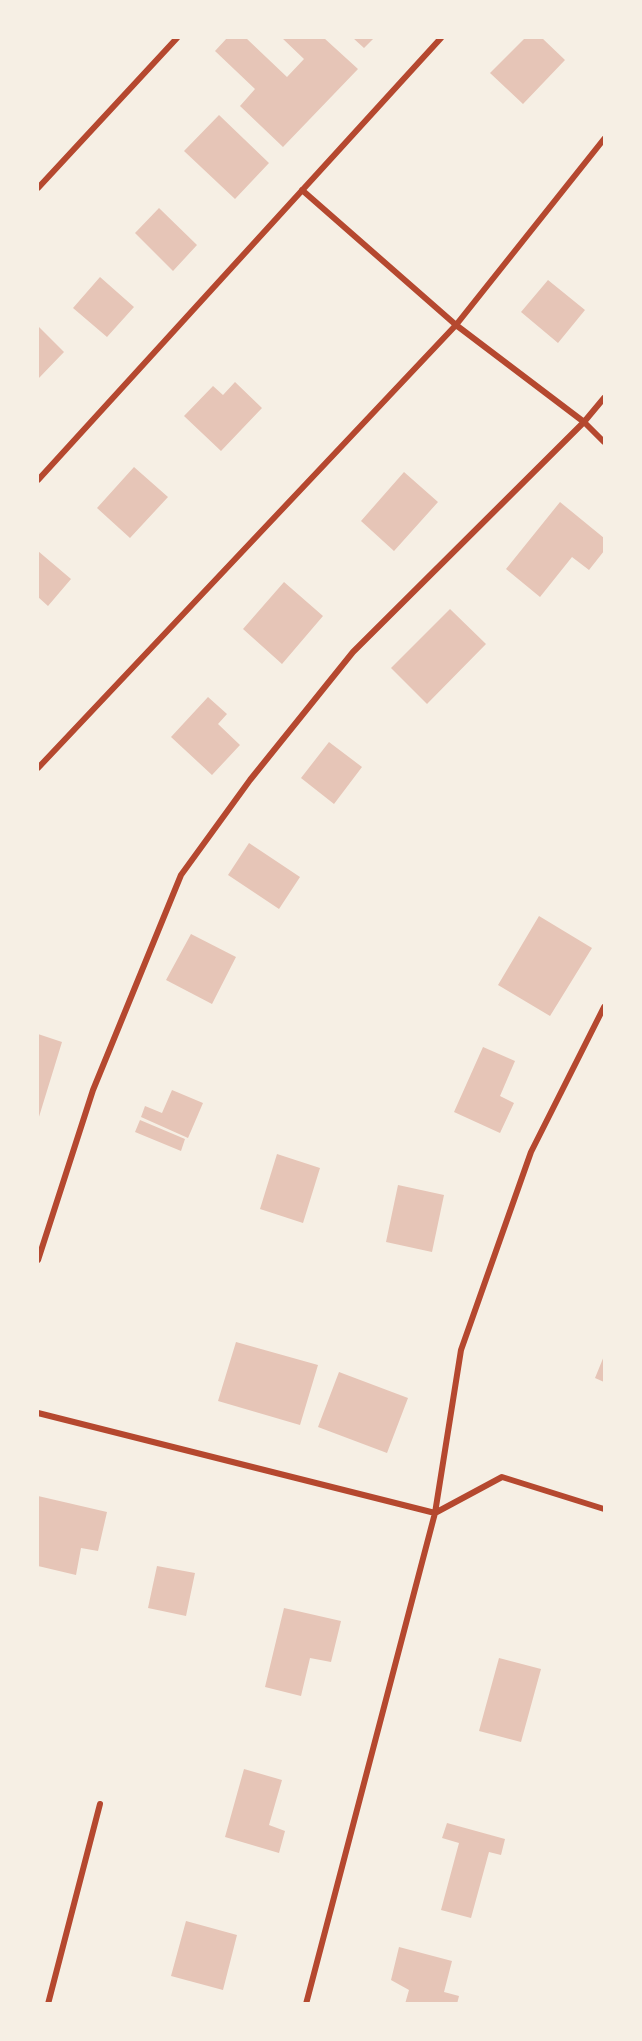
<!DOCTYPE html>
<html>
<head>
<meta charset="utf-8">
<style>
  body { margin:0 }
  #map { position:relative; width:642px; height:2041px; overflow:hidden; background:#f6efe4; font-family:Montserrat,sans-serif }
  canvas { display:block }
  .frame { position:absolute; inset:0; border:39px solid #f6efe4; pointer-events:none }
</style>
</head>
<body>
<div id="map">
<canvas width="642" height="2041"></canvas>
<div class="frame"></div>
</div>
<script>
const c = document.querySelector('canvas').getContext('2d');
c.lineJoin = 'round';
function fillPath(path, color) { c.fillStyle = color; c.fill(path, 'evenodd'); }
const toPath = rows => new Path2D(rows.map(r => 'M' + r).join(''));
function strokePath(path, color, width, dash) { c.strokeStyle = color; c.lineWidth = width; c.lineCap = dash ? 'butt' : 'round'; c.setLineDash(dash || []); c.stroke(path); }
fillPath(toPath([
  [227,38,246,38,287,77,304,59,282,38,324,38,358,69,283,147,240,106,255,89,215,51],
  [353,38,374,38,364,48],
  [525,38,542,38,565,60,523,104,490,73],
  [219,115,269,163,235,199,184,151],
  [159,208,197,245,173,271,135,233],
  [100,277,134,307,107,337,73,308],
  [548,280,585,310,558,343,521,312],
  [38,326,64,352,38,379],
  [235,382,262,408,221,451,184,416,213,386,223,395],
  [134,467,168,497,130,538,97,508],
  [404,472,438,502,394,551,361,521],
  [560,502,604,538,604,551,589,570,572,557,540,597,506,569],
  [38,551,71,579,48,606,38,597],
  [284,582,323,616,282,664,243,629],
  [450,609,486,644,427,704,391,668],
  [208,697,227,714,218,724,240,745,212,775,171,737],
  [329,742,362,767,334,804,301,778],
  [249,843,300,877,279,909,228,875],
  [539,916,592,948,550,1016,498,985],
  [191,934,236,957,212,1004,166,980],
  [38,1034,62,1042,38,1120],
  [483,1047,515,1061,500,1096,514,1103,500,1133,454,1112],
  [172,1090,203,1103,188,1138,141,1117,145,1106,162,1113],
  [140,1120,185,1139,181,1151,135,1132],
  [277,1154,320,1168,303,1223,260,1209],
  [398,1185,444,1195,432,1252,386,1242],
  [236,1342,318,1365,300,1425,218,1401],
  [604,1356,604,1382,595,1378],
  [339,1372,408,1398,387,1453,318,1427],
  [38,1496,107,1512,98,1551,81,1548,76,1575,38,1566],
  [157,1566,195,1573,186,1616,148,1608],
  [284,1608,341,1621,331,1662,310,1658,301,1696,265,1687],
  [499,1658,541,1669,521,1742,479,1731],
  [244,1769,282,1780,269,1825,285,1831,279,1853,225,1837],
  [447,1823,505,1839,501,1855,489,1852,471,1918,441,1910,459,1843,442,1838],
  [186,1921,237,1935,223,1990,171,1976],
  [399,1947,452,1961,444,1992,459,1996,457,2004,405,2004,409,1990,391,1980]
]), '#e6c5b7');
strokePath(toPath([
  [38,188,177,38],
  [302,190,456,325,584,422,604,442],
  [38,480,441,38],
  [38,768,456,325,604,139],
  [38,1260,93,1090,181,875,250,780,353,652,584,422,604,398],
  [38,1413,435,1513,502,1477,604,1509],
  [48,2004,100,1804],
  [306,2004,435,1513,461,1350,531,1152,604,1007]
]), '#b5482f', 6);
</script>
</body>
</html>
